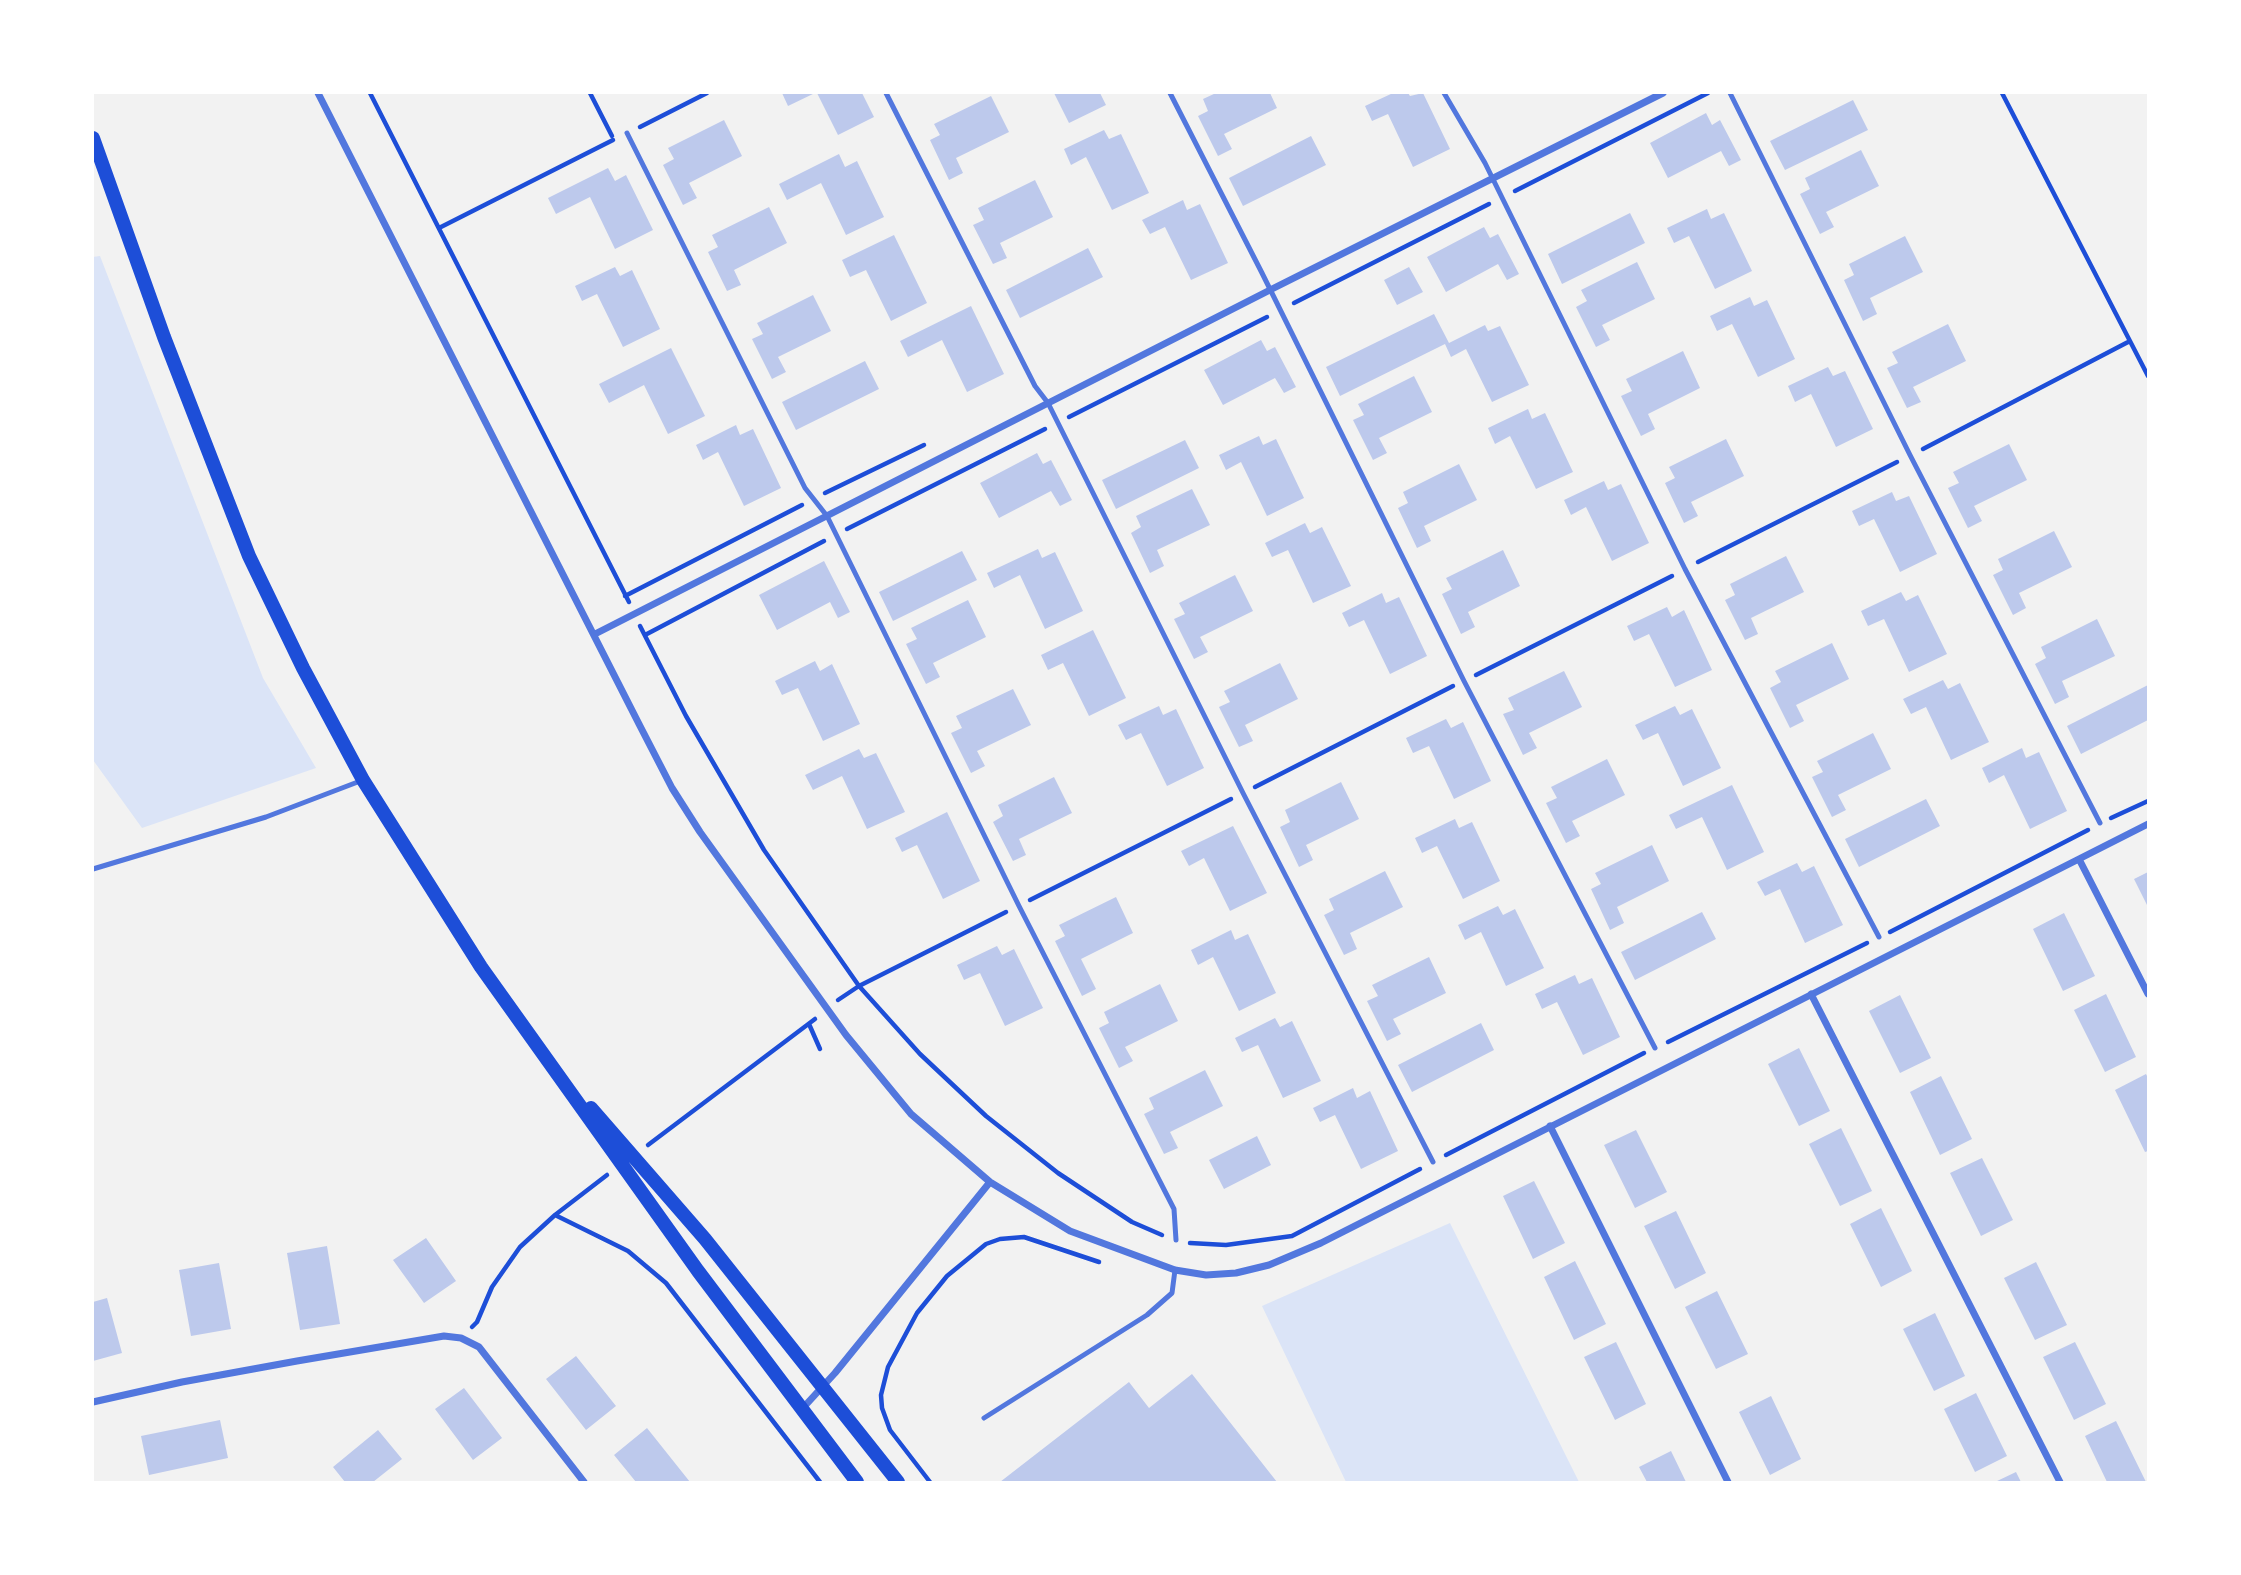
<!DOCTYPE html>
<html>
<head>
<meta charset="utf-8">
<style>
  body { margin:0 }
  #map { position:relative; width:2241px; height:1575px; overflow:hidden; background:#f2f2f2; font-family:Jost,sans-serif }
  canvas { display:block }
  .frame { position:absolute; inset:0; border:94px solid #fff; pointer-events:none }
</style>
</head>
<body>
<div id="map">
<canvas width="2241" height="1575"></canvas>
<div class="frame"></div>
</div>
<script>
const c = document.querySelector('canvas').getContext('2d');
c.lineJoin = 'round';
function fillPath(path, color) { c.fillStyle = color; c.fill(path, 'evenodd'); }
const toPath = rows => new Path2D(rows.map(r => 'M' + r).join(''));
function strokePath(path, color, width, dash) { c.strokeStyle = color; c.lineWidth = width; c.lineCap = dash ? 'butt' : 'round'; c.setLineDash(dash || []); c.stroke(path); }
fillPath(toPath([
  [100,256,263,678,316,768,142,828,93,760,93,257],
  [1450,1223,1579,1482,1346,1482,1262,1306]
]), '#dbe4f7');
fillPath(toPath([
  [782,93,815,93,788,106],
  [817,93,862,93,874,117,838,135],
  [1054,93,1100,93,1106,105,1069,123],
  [1216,93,1270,93,1277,108,1224,134,1232,149,1218,156,1198,116,1208,111,1203,99],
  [1393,93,1408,93,1410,96,1423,93,1450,149,1413,167,1388,114,1372,121,1365,106],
  [991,96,1009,132,956,158,963,173,949,180,930,140,940,135,934,124],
  [1853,100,1868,130,1785,170,1770,141],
  [1706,113,1712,125,1720,120,1741,160,1729,166,1721,151,1668,178,1650,143],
  [724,120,742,156,689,183,697,198,683,205,663,165,674,159,668,148],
  [1104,130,1109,139,1121,134,1149,193,1112,210,1086,157,1071,165,1064,149],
  [1311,136,1326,165,1243,206,1229,178],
  [1861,150,1879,186,1826,212,1834,227,1820,234,1800,194,1810,189,1805,178],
  [839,154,845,167,857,161,884,217,846,235,821,183,787,200,779,184],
  [608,168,615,181,626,175,653,230,615,249,590,197,556,214,548,198],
  [1035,180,1053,217,1000,243,1007,258,993,264,973,225,984,220,978,208],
  [1183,200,1187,210,1200,204,1228,263,1191,280,1165,227,1150,234,1142,220],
  [769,207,787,243,734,270,741,285,727,291,708,252,718,247,712,235],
  [1707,209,1711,219,1724,213,1752,271,1715,289,1689,236,1674,243,1667,228],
  [1630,213,1645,243,1562,284,1548,254],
  [1484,227,1490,238,1498,234,1519,274,1507,280,1498,264,1446,292,1427,257],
  [894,235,927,303,891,321,866,270,850,277,842,260],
  [1905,236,1923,272,1870,298,1877,314,1863,321,1844,280,1854,275,1849,264],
  [1088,248,1103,277,1020,318,1006,290],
  [1637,262,1655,299,1602,325,1610,340,1596,347,1576,307,1587,301,1581,290],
  [615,267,620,276,632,270,660,329,623,347,597,294,582,301,575,286],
  [1409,267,1423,292,1397,305,1384,280],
  [813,295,831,331,778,357,786,372,772,379,752,339,763,334,757,323],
  [1750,297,1754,306,1767,300,1795,359,1758,377,1732,324,1717,331,1710,316],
  [971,306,1004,374,967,392,942,340,908,357,900,341],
  [1434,314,1449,343,1485,325,1488,331,1500,326,1529,385,1492,402,1466,349,1451,357,1445,344,1340,396,1326,367],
  [1948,324,1966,361,1913,387,1921,402,1907,408,1887,368,1898,363,1892,352],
  [1261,340,1267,351,1275,347,1296,387,1284,393,1275,378,1223,405,1204,370],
  [671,348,705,416,668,434,644,385,609,403,599,384],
  [1683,351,1700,388,1648,414,1655,429,1641,436,1621,396,1632,391,1626,379],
  [865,361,879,389,796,430,782,402],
  [1828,367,1833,376,1845,371,1873,429,1836,447,1811,394,1795,402,1788,386],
  [1414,376,1432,412,1379,438,1387,453,1373,460,1353,420,1364,415,1358,404],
  [1528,409,1532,419,1545,413,1573,472,1536,489,1510,436,1495,444,1488,428],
  [736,425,740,435,753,429,781,488,744,506,718,452,703,460,696,445],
  [1259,436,1263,445,1276,439,1304,498,1267,516,1241,462,1226,470,1219,455],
  [1726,439,1744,476,1691,502,1698,516,1684,523,1665,483,1675,478,1669,467],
  [1185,440,1199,468,1116,509,1102,480],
  [2009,444,2027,480,1974,506,1982,521,1968,528,1948,488,1959,483,1953,472],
  [1037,453,1043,464,1051,460,1072,500,1060,506,1051,491,999,518,980,483],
  [1459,464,1477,500,1424,526,1431,541,1417,548,1398,508,1408,503,1403,492],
  [1604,481,1608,490,1621,484,1649,543,1612,561,1586,507,1571,515,1564,500],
  [1192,489,1210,525,1157,550,1164,566,1150,573,1131,533,1141,527,1136,516],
  [1892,492,1896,501,1909,496,1937,554,1900,572,1874,519,1859,526,1852,511],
  [1305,523,1310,533,1322,527,1351,586,1313,603,1288,550,1272,557,1265,543],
  [2054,531,2072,567,2019,593,2026,608,2013,615,1993,575,2003,570,1998,559],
  [1038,549,1042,558,1055,552,1083,611,1045,629,1020,575,994,588,987,573],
  [1503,550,1520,586,1468,612,1475,627,1461,634,1442,594,1452,589,1446,578],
  [962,551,977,580,893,621,879,592],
  [1786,556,1804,592,1751,618,1758,634,1745,640,1725,600,1735,595,1730,584],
  [824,561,850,612,838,618,830,602,777,630,759,595],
  [1235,575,1253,611,1200,637,1208,652,1194,659,1174,619,1185,614,1179,603],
  [1901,592,1906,601,1918,595,1947,654,1909,672,1884,619,1868,626,1861,611],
  [1382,593,1386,603,1399,597,1427,656,1390,674,1364,620,1349,627,1342,613],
  [968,600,986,637,933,663,940,677,926,684,906,644,917,639,911,628],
  [1667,607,1672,617,1684,610,1712,670,1675,687,1649,634,1634,641,1627,626],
  [2097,619,2115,656,2062,681,2069,697,2055,704,2035,664,2046,658,2041,647],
  [1093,630,1126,698,1089,716,1063,663,1048,670,1041,655],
  [1832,643,1849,679,1796,705,1804,721,1790,728,1770,688,1781,682,1775,671],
  [815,661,820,671,832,664,860,724,823,741,798,688,782,695,775,681],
  [1280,663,1298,699,1245,725,1253,741,1239,747,1219,707,1230,702,1224,691],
  [1564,671,1582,707,1529,733,1537,748,1523,755,1503,714,1514,710,1508,698],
  [1943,680,1948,689,1960,683,1989,742,1951,760,1926,707,1911,714,1903,699],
  [2148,685,2148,720,2081,754,2067,726],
  [1013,689,1031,725,977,751,985,766,971,773,951,733,962,728,956,716],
  [1159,706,1163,715,1176,709,1204,768,1167,786,1141,733,1126,740,1118,725],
  [1675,706,1680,715,1692,709,1721,768,1683,786,1658,733,1643,740,1635,725],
  [1446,719,1451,728,1463,722,1491,781,1454,799,1429,746,1413,753,1406,738],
  [1873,733,1891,769,1838,795,1846,810,1832,817,1812,777,1823,772,1817,761],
  [2022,748,2026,758,2039,752,2067,811,2030,829,2004,775,1989,783,1982,768],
  [859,749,864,758,876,753,905,812,867,829,842,776,813,790,805,775],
  [1607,759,1625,795,1572,821,1580,836,1566,843,1546,803,1557,798,1551,787],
  [1054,777,1072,813,1019,839,1026,855,1013,861,993,822,1003,816,998,805],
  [1341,782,1359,819,1306,845,1313,860,1299,867,1280,827,1290,822,1285,810],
  [1732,785,1764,852,1727,870,1702,817,1676,829,1669,815],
  [1926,799,1940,826,1859,867,1845,839],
  [947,812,980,881,943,899,917,845,902,852,895,838],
  [1455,819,1459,828,1472,822,1500,881,1463,899,1437,846,1422,853,1415,838],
  [1233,826,1267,893,1230,911,1204,858,1189,866,1181,851],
  [1652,845,1669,881,1617,907,1624,923,1610,930,1591,889,1601,884,1595,873],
  [1797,863,1802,872,1814,866,1843,925,1805,943,1780,889,1765,896,1757,882],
  [1385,871,1403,907,1350,933,1357,949,1344,955,1324,915,1334,910,1329,899],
  [2148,872,2148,907,2134,879],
  [1116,897,1133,933,1081,959,1096,989,1082,996,1055,941,1065,936,1059,925],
  [1498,906,1503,915,1515,909,1544,968,1506,986,1481,932,1465,940,1458,925],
  [1702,912,1716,939,1635,980,1621,952],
  [2064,913,2095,976,2063,991,2033,929],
  [1231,930,1235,940,1248,934,1276,993,1239,1011,1213,957,1198,965,1191,950],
  [997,946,1002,955,1014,949,1043,1008,1005,1026,980,973,964,980,957,965],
  [1429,957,1446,993,1393,1019,1401,1034,1387,1041,1367,1001,1378,996,1372,985],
  [1575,975,1579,984,1592,978,1620,1037,1583,1055,1557,1002,1542,1009,1535,994],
  [1160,984,1178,1021,1125,1047,1133,1061,1119,1068,1099,1028,1109,1023,1104,1012],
  [2106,994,2136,1057,2105,1072,2074,1010],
  [1900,995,1931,1058,1900,1073,1869,1011],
  [1275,1018,1280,1027,1292,1021,1321,1081,1283,1098,1258,1045,1242,1052,1235,1038],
  [1481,1023,1494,1050,1412,1092,1398,1065],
  [1799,1048,1830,1111,1799,1126,1768,1064],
  [1205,1070,1223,1106,1170,1132,1178,1148,1164,1154,1144,1114,1154,1109,1149,1098],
  [2146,1074,2148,1078,2148,1151,2145,1152,2115,1090],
  [1941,1076,1972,1139,1940,1155,1910,1092],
  [1353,1088,1357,1098,1370,1091,1398,1151,1361,1169,1335,1115,1320,1122,1313,1108],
  [1841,1128,1872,1191,1840,1206,1809,1144],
  [1636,1130,1667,1192,1635,1208,1604,1145],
  [1257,1136,1271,1165,1224,1189,1209,1160],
  [1982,1158,2013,1220,1981,1236,1950,1173],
  [1534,1181,1565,1243,1533,1259,1503,1196],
  [1881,1208,1912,1271,1881,1287,1850,1224],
  [1676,1211,1706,1273,1675,1289,1644,1226],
  [426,1238,456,1281,424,1303,393,1260],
  [327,1246,340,1324,300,1330,287,1253],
  [1575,1261,1606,1324,1574,1340,1544,1277],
  [2036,1262,2067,1325,2035,1340,2004,1278],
  [219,1263,231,1329,191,1336,179,1270],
  [1717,1291,1748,1354,1716,1369,1685,1307],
  [107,1298,122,1353,93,1361,93,1302],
  [1935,1313,1965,1376,1934,1391,1903,1329],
  [1616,1342,1646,1404,1615,1420,1584,1357],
  [2075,1342,2106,1404,2074,1420,2043,1357],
  [576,1356,616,1406,586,1430,546,1379],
  [1192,1374,1277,1482,1000,1482,1129,1382,1149,1408],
  [464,1388,502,1438,473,1460,435,1409],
  [1976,1393,2007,1456,1975,1472,1944,1409],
  [1771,1396,1801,1459,1770,1475,1739,1412],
  [220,1420,228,1458,149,1475,141,1436],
  [2116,1421,2146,1482,2107,1482,2085,1436],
  [647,1428,690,1482,636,1482,614,1455],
  [378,1430,402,1459,373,1482,345,1482,333,1467],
  [1671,1451,1686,1482,1647,1482,1639,1467],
  [2016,1472,2021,1482,1995,1482]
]), '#bdc9ec');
strokePath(toPath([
  [370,93,629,602],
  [590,93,612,136],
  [2002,93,2148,376],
  [640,127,707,93],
  [1515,191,1708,93],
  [439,228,613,140],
  [1294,303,1489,204],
  [1069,417,1267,317],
  [1923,449,2130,341],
  [825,493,924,445],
  [847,529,1045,429],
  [1698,562,1897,462],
  [625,596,802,505],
  [640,626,686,716,764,850,859,986,920,1054,986,1116,1058,1173,1132,1222,1162,1235],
  [645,635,824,541],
  [1476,675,1672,576],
  [1255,787,1453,686],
  [2111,818,2148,801],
  [1030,900,1231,799],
  [1890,932,2088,830],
  [838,1000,859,986,1006,912],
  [809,1024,820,1049],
  [1668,1042,1867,943],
  [648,1145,815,1019],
  [1446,1155,1644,1053],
  [555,1215,628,1251,666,1283,820,1482],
  [1190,1243,1226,1245,1292,1236,1420,1169],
  [472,1327,477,1322,492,1287,520,1247,555,1215,607,1175],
  [930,1482,890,1430,882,1408,881,1395,888,1367,917,1313,947,1276,986,1244,1000,1239,1024,1237,1099,1262]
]), '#1d4ed8', 4.5);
strokePath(toPath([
  [886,93,1035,386,1048,403,1243,793,1433,1162],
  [1170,93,1262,273,1464,681,1655,1048],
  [1444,93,1485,163,1685,569,1879,937],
  [1730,93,1910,455,2100,823],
  [627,133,805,488,827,516,1019,906,1174,1209,1176,1240],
  [93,869,266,817,363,780],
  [984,1418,1147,1315,1172,1293,1175,1270]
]), '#5277de', 5);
strokePath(toPath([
  [318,93,639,724,672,788,700,832,846,1035,911,1114,990,1182,1070,1231,1175,1270,1206,1275,1236,1273,1269,1265,1321,1243,2148,824],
  [595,634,1270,290,1663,93],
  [2079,859,2148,994],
  [1811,994,2060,1482],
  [1550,1126,1728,1482],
  [93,1402,182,1382,297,1361,444,1336,461,1338,479,1347,584,1482],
  [802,1409,835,1373,990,1182]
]), '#5277de', 7);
strokePath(toPath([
  [93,138,164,337,249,556,303,668,363,780,481,967,698,1271,857,1482],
  [591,1108,705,1239,898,1482]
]), '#1d4ed8', 14);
</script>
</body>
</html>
